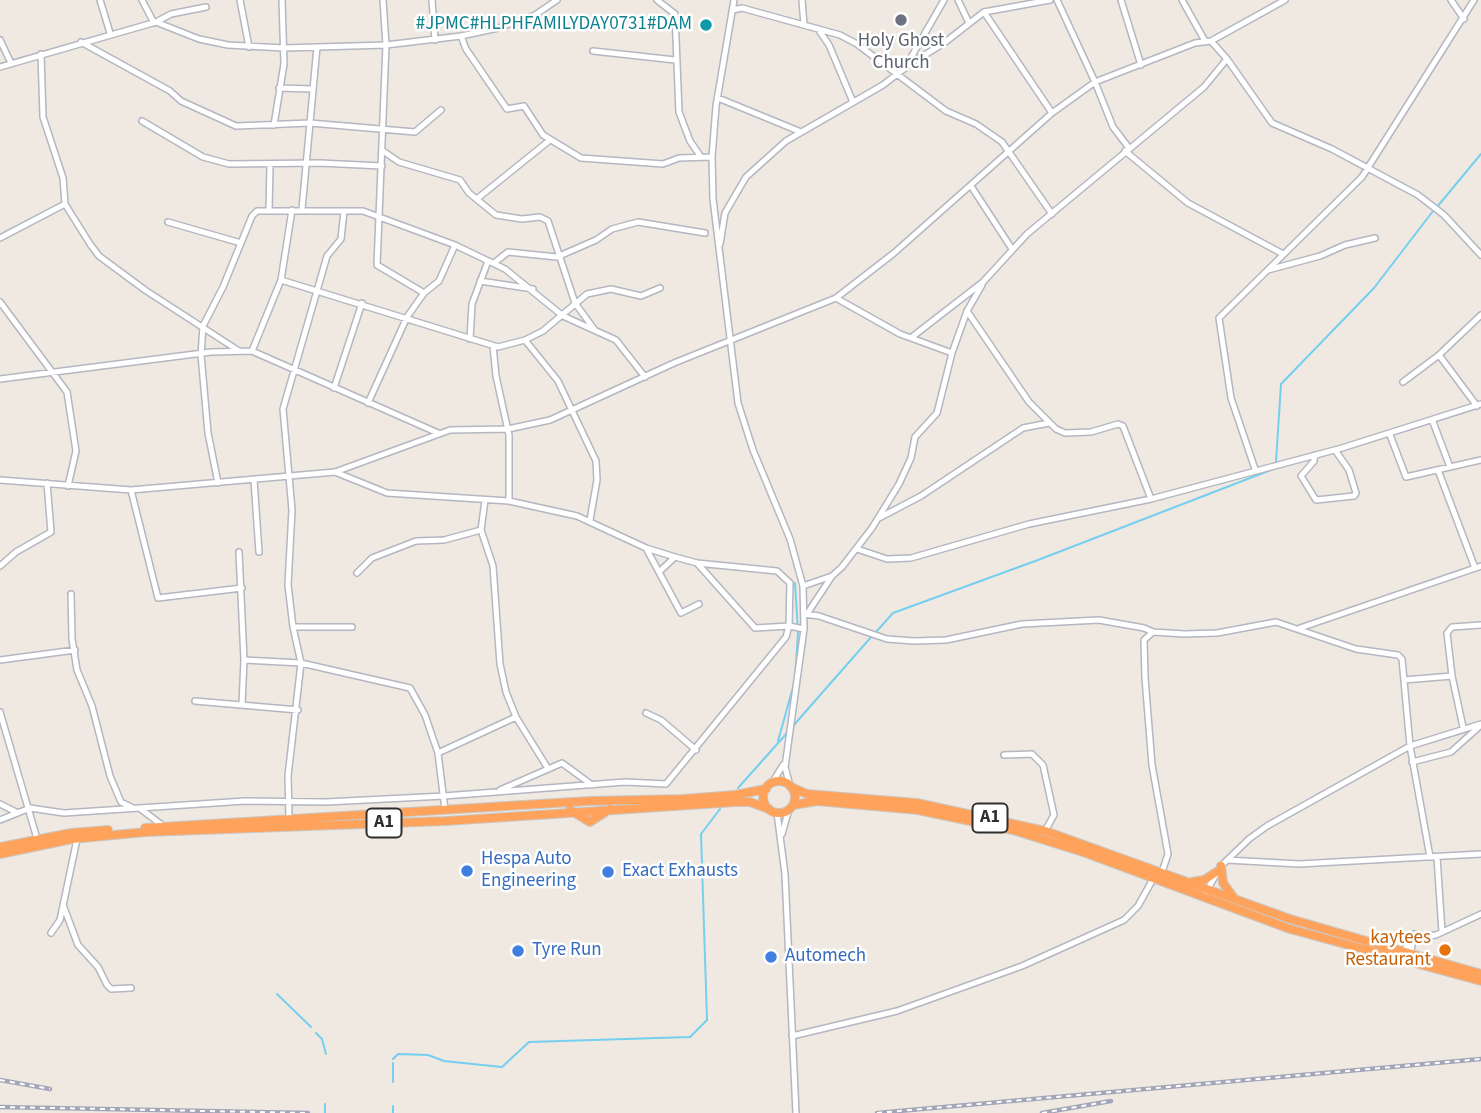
<!DOCTYPE html>
<html>
<head>
<meta charset="utf-8">
<style>
  body { margin:0 }
  canvas { display:block; background:#efe9e1 }
</style>
</head>
<body>
<canvas width="1481" height="1113"></canvas>
<script>
const c = document.querySelector('canvas').getContext('2d');
c.lineJoin = 'round';
const toPath = rows => new Path2D(rows.map(r => 'M' + r).join(''));
function strokePath(path, color, width, dash) { c.strokeStyle = color; c.lineWidth = width; c.lineCap = dash ? 'butt' : 'round'; c.setLineDash(dash || []); c.stroke(path); }
function write(font, color, halo, rows, align = 'center') {
  c.font = font + ' "Source Sans 3",sans-serif'; c.lineWidth = 5; c.setLineDash([]); c.textBaseline = 'middle'; c.strokeStyle = halo; c.fillStyle = color; for (const [text, x, y, turn = 0] of rows) {
    c.save(); c.translate(x, y); c.rotate((+turn || 0) * Math.PI / 180); c.textAlign = isNaN(turn) ? turn : align; if (halo) c.strokeText(text, 0, 0); c.fillText(text, 0, 0); c.restore();
  }
}
strokePath(toPath([
  [1437,207,1481,154],
  [1276,462,1281,384,1374,288,1433,211],
  [876,632,893,613,1038,560,1276,468],
  [793,726,872,636],
  [778,741,795,680,798,632,795,583],
  [738,788,787,733],
  [277,994,311,1027],
  [316,1033,322,1039,326,1054],
  [393,1059,398,1054,428,1055,444,1061,502,1067,529,1042,690,1037,707,1020,701,834,720,809],
  [393,1082,393,1063],
  [325,1113,325,1104],
  [393,1113,393,1106]
]), '#75cff0', 2);
const minor = toPath([
  [100,0,110,33],
  [142,0,154,23],
  [240,0,249,47],
  [383,0,386,45,377,265,424,293],
  [432,0,435,40],
  [657,0,675,14,679,112,690,141,701,157],
  [734,0,716,106,712,157,713,199,738,403,753,450,790,539,803,586,804,629,785,767,790,786],
  [802,0,804,25],
  [958,0,969,23],
  [1057,0,1095,82,1113,127,1129,148],
  [1121,0,1141,65],
  [1182,0,1205,41],
  [1451,0,1464,19],
  [733,10,742,8,840,35,857,44,946,111,976,124,1002,142,1052,214],
  [984,12,1052,113],
  [156,22,171,14,206,7],
  [818,29,829,45,853,102],
  [461,36,466,49,507,109,524,106,543,135,581,158,663,164,679,158,712,157],
  [0,40,11,63],
  [81,42,170,91,181,101,236,126,310,123,415,132,441,110],
  [593,51,675,60],
  [41,54,43,117,63,178,65,204,90,244,99,256,145,290,239,351],
  [1227,59,1272,123,1332,149,1418,195,1444,215,1481,255],
  [910,64,944,43,984,12,1050,0],
  [0,67,156,22,199,39,228,45,284,48,386,45,461,36,498,28,535,15,557,0],
  [279,88,313,89],
  [718,98,801,132],
  [142,121,203,157,229,164,320,163,382,166],
  [274,125,284,64,282,0],
  [383,151,399,162,460,180,469,193,496,215,522,219,540,217,548,221,575,303,594,329],
  [1125,151,1188,203,1283,254],
  [971,186,1012,249],
  [478,198,550,140],
  [302,209,317,47],
  [269,211,270,165],
  [168,222,241,243],
  [0,238,65,204],
  [720,244,725,213,746,177,786,141,883,85,905,68,944,0],
  [494,263,508,252,557,257,596,240,612,229,638,222,705,233],
  [1268,270,1320,256,1345,245,1375,238],
  [281,280,498,347,525,340,543,331,587,294,611,289,641,296,660,288],
  [480,281,533,289],
  [836,298,900,334,952,353],
  [0,302,67,392,76,451,68,486],
  [967,311,1029,402,1056,429,1065,433,1091,432,1118,424,1123,426,1151,499],
  [912,337,983,282,1027,234,1204,87,1227,59,1211,41],
  [470,339,472,304,488,261],
  [525,340,558,381,596,461,597,480,590,520],
  [493,346,496,376,509,435,509,501],
  [252,351,281,280,292,210],
  [1439,355,1477,406],
  [0,379,211,352,252,351,438,433],
  [1403,382,1439,355,1481,315],
  [334,388,362,303],
  [368,403,407,317,424,293,439,281,455,245],
  [1433,422,1450,467],
  [1390,435,1406,477,1481,460],
  [1315,455,1314,461,1301,476,1316,500,1354,496,1356,493,1349,470,1335,450],
  [1255,469,1231,398,1219,318,1362,177,1474,0],
  [1438,470,1475,568],
  [335,472,387,493,509,501,577,516,646,548,675,557,697,563,777,571,790,583,789,626,804,629],
  [0,480,131,490,335,472,450,430,508,429,550,420,674,363,836,298,894,253,1052,113,1095,82,1195,43,1211,41,1285,0],
  [254,480,259,552],
  [218,483,208,433,201,355,203,326,223,287,252,216,257,211,363,211,455,245,505,269,563,316,616,340,645,377],
  [131,490,158,598,242,588],
  [485,500,481,530,493,566,500,664,506,692,516,717,547,767],
  [879,518,921,496,1023,428,1049,423],
  [646,548,681,613,699,604],
  [857,549,887,559,911,558,1029,524,1151,499,1342,448,1481,404],
  [239,552,244,660,301,663,410,688,425,715,438,753,445,810],
  [0,566,16,552,51,532,47,483],
  [659,572,675,557],
  [357,573,372,558,416,541,444,540,481,530],
  [803,586,832,576,842,567,872,528,899,484,911,458,915,437,937,413,952,353,967,311,982,285],
  [71,594,72,639,77,670,92,706,110,776,121,802,133,808],
  [804,614,819,616,887,639,914,641,946,640,1022,624,1099,620,1144,628,1153,632,1184,634,1217,633,1276,622,1356,649,1398,655,1402,659,1410,746,1430,857],
  [807,614,832,576],
  [293,627,352,627],
  [1300,628,1481,566],
  [1153,632,1144,640,1145,678,1152,765,1168,854,1162,872],
  [0,660,75,650],
  [1404,680,1452,676],
  [195,701,298,710],
  [242,704,244,660],
  [0,712,38,842],
  [646,713,661,720,696,750],
  [1463,727,1452,676,1447,633,1452,627,1481,625],
  [438,753,516,717],
  [1004,755,1032,754,1043,765,1054,815,1045,831],
  [1412,762,1451,752,1481,725],
  [772,783,783,765],
  [500,790,562,763,592,785],
  [0,804,18,813],
  [142,810,162,825],
  [777,813,785,874,796,1113],
  [289,817,288,776,301,663,293,627,288,585,292,510,283,409,327,256,341,239,344,211],
  [0,820,30,808,64,813,245,801,326,802,444,796,625,782,666,784,786,637,789,626,755,628,697,563],
  [782,834,789,809],
  [1437,857,1442,932],
  [1227,860,1299,864,1481,854],
  [1206,892,1221,866,1249,839,1267,826,1410,746,1481,724],
  [63,905,78,945,98,967,107,985,111,989,131,988],
  [51,933,60,920,77,839],
  [1403,953,1414,934,1424,937,1436,935,1481,914],
  [1410,956,1414,935],
  [792,1036,897,1011,1022,966,1124,920,1138,906,1153,879]
]);
const highway = toPath([
  '763 797a16 16 0 1 1 32 0a16 16 0 1 1-32 0Z',
  [791,787,807,794,917,803,1045,831,1290,919,1481,974],
  [793,805,817,801,918,810,1013,830,1086,853,1290,929,1481,981],
  [570,810,590,822,610,809],
  [145,828,589,801,682,799,735,795,766,789],
  [0,847,71,833,108,830],
  [0,854,72,839,146,832,446,821,736,802,750,802,769,809],
  [1221,866,1223,883,1234,898],
  [1192,882,1204,880,1218,871]
]);
strokePath(minor, '#b4b7c1', 8);
strokePath(highway, '#c9c9c9', 10);
strokePath(minor, '#fff', 5);
strokePath(highway, '#ffa35c', 8);
const rail = toPath([
  [0,1080,50,1089],
  [0,1107,308,1113],
  [877,1113,1481,1059],
  [1042,1113,1111,1101]
]);
strokePath(rail, '#a3a6b8', 4.5);
strokePath(rail, '#fff', 2, [5]);
for (const [x, y, r, color] of [
  [901,20,7,"#6b7280"],
  [706,25,7,"#0f9aa8"],
  [467,871,7,"#3f7fe0"],
  [608,872,7,"#3f7fe0"],
  [1445,950,7,"#e8710a"],
  [518,951,7,"#3f7fe0"],
  [771,957,7,"#3f7fe0"]
]) { const dot = new Path2D(); dot.arc(x, y, r, 0, 2 * Math.PI); c.fillStyle = color; c.fill(dot); strokePath(dot, '#fff', 2.5); }
for (const [x, y, w] of [
  [990,818,35],
  [384,823,35]
]) { const box = new Path2D(); box.roundRect(x - w / 2, y - 14.5, w, 29, 5); c.fillStyle = '#fff'; c.fill(box); strokePath(box, '#2e2e2e', 2); }
write('bold 18px', '#2e2e2e', null, [
  ["A1",990,818],
  ["A1",384,823]
]);
write('19px', '#0d838f', '#fff', [
  ["#JPMC#HLPHFAMILYDAY0731#DAM",692,25]
], 'right');
write('19px', '#5b616d', '#fff', [
  ["Holy Ghost",901,42],
  ["Church",901,64]
]);
write('19px', '#366cbe', '#fff', [
  ["Hespa Auto",481,860],
  ["Engineering",481,882],
  ["Exact Exhausts",622,872],
  ["Tyre Run",532,951],
  ["Automech",785,957]
], 'left');
write('19px', '#c56008', '#fff', [
  ["kaytees",1431,939],
  ["Restaurant",1431,961]
], 'right');
</script>
</body>
</html>
